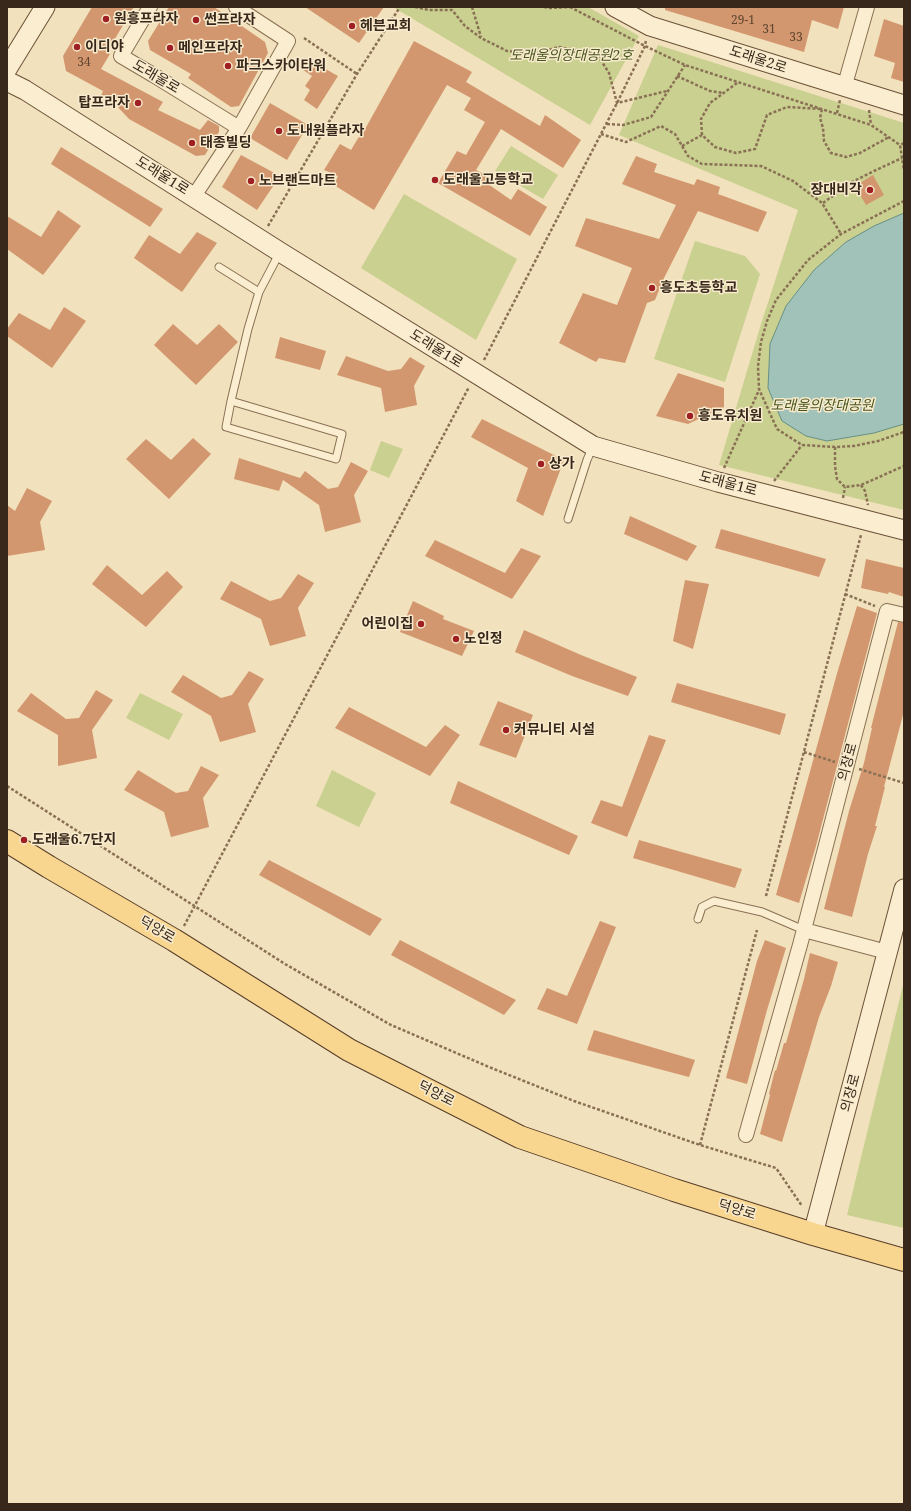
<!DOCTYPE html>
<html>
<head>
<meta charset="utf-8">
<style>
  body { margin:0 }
  #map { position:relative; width:911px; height:1511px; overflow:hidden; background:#f1e1bc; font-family:"Noto Serif",serif }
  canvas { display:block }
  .frame { position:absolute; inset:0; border:8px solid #38281b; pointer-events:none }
</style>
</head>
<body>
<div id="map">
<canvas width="911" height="1511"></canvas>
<div class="frame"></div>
</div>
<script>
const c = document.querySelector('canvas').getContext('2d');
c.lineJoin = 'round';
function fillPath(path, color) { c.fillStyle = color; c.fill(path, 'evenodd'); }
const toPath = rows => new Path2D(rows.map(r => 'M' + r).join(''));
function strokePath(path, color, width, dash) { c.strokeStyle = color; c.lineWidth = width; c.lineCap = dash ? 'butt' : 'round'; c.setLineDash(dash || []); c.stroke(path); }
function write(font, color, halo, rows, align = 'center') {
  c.font = font + ' "Noto Serif","Noto Sans KR",serif'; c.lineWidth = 3; c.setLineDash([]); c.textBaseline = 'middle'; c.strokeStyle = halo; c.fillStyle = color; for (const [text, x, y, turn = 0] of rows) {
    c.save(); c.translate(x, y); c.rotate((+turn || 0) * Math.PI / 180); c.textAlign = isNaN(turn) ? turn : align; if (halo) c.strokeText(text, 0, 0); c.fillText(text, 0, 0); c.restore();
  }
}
fillPath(toPath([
  [393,7,588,7,639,36,590,125],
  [658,45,904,123,904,510,719,465,761,324,798,210,619,135],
  [511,146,558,175,543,199,495,171],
  [404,194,517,259,476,340,361,268],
  [695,241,745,256,760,274,725,382,654,359],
  [381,441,403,449,389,478,370,470],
  [140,693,183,714,169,740,126,718],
  [332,770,376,793,359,827,316,806],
  [904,981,904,1228,847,1215]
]), '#c9d090');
const water = toPath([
  [904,213,904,424,874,433,827,441,806,436,782,421,768,388,770,344,786,306,814,270,846,242,874,226,904,213]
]);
fillPath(water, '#a1c2b8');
strokePath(water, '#689085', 1);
fillPath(toPath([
  [92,7,134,7,107,52,110,54,101,69,163,102,158,110,200,130,208,120,219,126,219,132,205,155,196,156,129,119,115,104,101,96,103,91,66,71,63,56],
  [169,7,214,7,265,42,268,53,239,106,231,107,188,78,191,74,150,50,148,41],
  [305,7,384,7,359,43],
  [665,7,844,7,838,29,812,20,804,52,665,10],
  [884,19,904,26,904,82,891,78,895,63,874,56],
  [414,41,472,72,466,82,540,126,545,115,581,140,563,168,501,129,476,170,491,178,488,184,511,200,518,189,547,207,530,236,438,183,457,151,466,155,485,122,464,110,471,98,447,85,374,210,334,185,338,176,324,170,340,144,351,150,363,130,364,131],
  [306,58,338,76,317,109,304,100,310,90,305,86,312,76,299,67],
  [270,103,308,125,287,160,250,138],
  [61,147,163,209,150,227,51,164],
  [241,155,280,176,257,210,222,187],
  [636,156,657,164,654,172,694,185,697,179,720,187,718,194,767,212,758,232,698,211,664,278,655,300,647,303,625,363,599,358,596,362,559,343,583,293,617,305,632,268,575,246,586,218,659,239,676,205,622,184],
  [873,175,884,195,866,205,855,186],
  [58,210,81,226,43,275,7,249,7,216,41,237],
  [197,232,217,243,182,292,134,258,149,235,180,254],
  [64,307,86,321,52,368,7,336,7,329,19,313,50,330],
  [173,324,197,345,219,324,238,342,196,385,154,345],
  [280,337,326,351,320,370,275,358],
  [346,356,388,371,401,369,410,357,425,366,414,386,417,405,385,412,381,388,337,375],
  [678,373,724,388,724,407,688,424,656,416],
  [482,419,564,460,543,516,516,501,528,468,471,437],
  [193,438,211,454,169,499,126,459,146,439,171,460],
  [239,458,300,478,305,471,328,489,338,487,351,462,368,471,354,495,361,522,325,532,319,505,283,480,279,491,234,479],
  [27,488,52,501,40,522,45,550,7,556,7,505,15,511],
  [630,516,697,546,687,561,624,534],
  [721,529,826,559,819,577,715,548],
  [435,540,505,573,521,548,541,556,512,599,425,556],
  [866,559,904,568,904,597,889,592,888,594,861,588],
  [107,565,142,595,167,571,183,587,146,627,92,584],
  [298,574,314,583,298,608,306,636,270,646,261,619,220,599,231,581,270,601,281,598],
  [685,580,709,584,693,649,673,641],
  [413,601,444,616,443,619,474,631,462,656,400,632],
  [857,606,877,613,816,846,799,903,776,895,836,677],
  [898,622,904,623,904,711,884,787,885,787,875,826,877,826,868,854,852,917,824,909,849,811,864,763,872,728,871,728],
  [524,630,581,655,637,677,628,696,572,676,515,652],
  [249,671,264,679,248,704,256,732,220,742,211,716,171,692,183,675,221,698,232,695],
  [677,683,786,714,780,735,671,702],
  [96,690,113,700,92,730,97,758,58,766,58,735,17,711,31,693,66,719,79,718],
  [498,701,533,715,516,758,479,745],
  [349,707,426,747,445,725,460,735,430,776,335,728],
  [649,735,666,740,627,837,591,823,601,800,622,807],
  [201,766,219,775,203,798,209,827,171,837,164,812,124,790,138,770,176,793,188,791],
  [458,781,578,836,569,855,450,803],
  [639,840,742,869,735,888,633,858],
  [269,860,382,919,370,936,259,875],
  [600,921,616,927,577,1024,537,1009,547,988,567,996],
  [400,940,516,1000,504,1015,391,955],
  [765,940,786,948,767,1010,747,1084,726,1078,757,961],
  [810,953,838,962,831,986,819,1017,782,1142,760,1134,770,1095,769,1094,775,1070,776,1071,784,1043,786,1043,804,979],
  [594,1030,695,1060,689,1077,587,1050]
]), '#d3976f');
const lane = toPath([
  [219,267,259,292],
  [231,401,342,434,336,459,226,427,231,401,248,329,259,292,280,252],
  [568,519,587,460,593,446],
  [698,919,702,907,714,901,762,912,804,930]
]);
const street = toPath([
  [150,7,121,56,155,76,239,128],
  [844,88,867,7],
  [194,196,239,128,288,41,236,7],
  [804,930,887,952],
  [746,1135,800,945,887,611,904,615]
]);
const secondary = toPath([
  [615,7,650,26,904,105],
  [7,69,45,7],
  [7,81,25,90,280,252,593,446,718,482,904,530],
  [813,1234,904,889]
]);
const primary = toPath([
  [7,841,49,867,174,940,349,1050,520,1137,674,1190,813,1234,904,1260]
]);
strokePath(lane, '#8a7054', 9);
strokePath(street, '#8a7054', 16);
strokePath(secondary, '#6c5138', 21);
strokePath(primary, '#573e29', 24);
strokePath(toPath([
  [415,7,429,10,452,10,465,26,481,38,507,51,533,54,559,47,597,54,609,73,617,103,667,91],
  [472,7,481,37],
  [544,7,550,8,571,7],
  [570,7,645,46,685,65,871,125,900,145],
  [304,38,357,74],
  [677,76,710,91,724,93],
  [737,83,710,103,701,119,702,135,715,147,736,153,755,149,767,115,787,107,822,109,820,118,823,128,824,141,831,153,846,157,860,153,889,137],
  [869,110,871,125],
  [837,113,840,100],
  [607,124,623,125,651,117,685,65],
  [601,134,626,142,661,126,675,134,688,156,702,164,761,166,793,181,822,203,841,234],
  [904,143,900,145,904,170],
  [682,146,702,135],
  [904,201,841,234,808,260,776,300,767,321,761,342,758,366,759,389,777,429,802,445,835,447,854,446,878,441,904,432],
  [823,203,852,182,874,171,902,158],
  [268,226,357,74,400,7],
  [484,360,617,103,645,46,646,40],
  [835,447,835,466,837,479,845,487,861,485,904,466],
  [724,468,759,390],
  [774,481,802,445],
  [861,485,865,491,868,505],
  [843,498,845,487],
  [845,594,875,606],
  [804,752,835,762],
  [859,769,904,783],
  [7,786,285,964,391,1025,489,1067,574,1101,700,1145,776,1168,802,1206],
  [766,896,861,535],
  [184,926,469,387],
  [700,1145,757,930]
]), '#8a7054', 2.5, [3, 2]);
strokePath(lane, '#fbeed0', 7);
strokePath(street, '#fbeed0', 14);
strokePath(secondary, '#fbeed0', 19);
strokePath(primary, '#f9d690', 22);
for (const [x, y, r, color] of [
  [106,19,4,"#9e2023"],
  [196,20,4,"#9e2023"],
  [352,26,4,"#9e2023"],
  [77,47,4,"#9e2023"],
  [170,48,4,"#9e2023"],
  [228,66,4,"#9e2023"],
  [138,103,4,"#9e2023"],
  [279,131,4,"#9e2023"],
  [192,143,4,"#9e2023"],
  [435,180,4,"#9e2023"],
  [251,181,4,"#9e2023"],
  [870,190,4,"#9e2023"],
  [652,288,4,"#9e2023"],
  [690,416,4,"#9e2023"],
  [541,464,4,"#9e2023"],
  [421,624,4,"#9e2023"],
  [456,639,4,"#9e2023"],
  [506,730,4,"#9e2023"],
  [24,840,4,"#9e2023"]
]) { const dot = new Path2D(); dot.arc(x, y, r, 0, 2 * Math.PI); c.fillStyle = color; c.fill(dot); strokePath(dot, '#f8ebcd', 1.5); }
write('12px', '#5f4430', null, [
  ["29-1",743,21],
  ["31",769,30],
  ["33",796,38],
  ["34",84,63]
]);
write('bold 14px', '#38281b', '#f8ebcd', [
  ["원흥프라자",114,19],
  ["썬프라자",204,20],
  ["헤븐교회",360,26],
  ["이디야",85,47],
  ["메인프라자",178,48],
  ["파크스카이타워",236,66],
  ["탑프라자",130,103,"right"],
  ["도내원플라자",287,131],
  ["태종빌딩",200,143],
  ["도래울고등학교",443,180],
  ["노브랜드마트",259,181],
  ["장대비각",862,190,"right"],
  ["흥도초등학교",660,288],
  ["흥도유치원",698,416],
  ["상가",549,464],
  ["어린이집",413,624,"right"],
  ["노인정",464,639],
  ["커뮤니티 시설",514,730],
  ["도래울6.7단지",32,840]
], 'left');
write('italic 14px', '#49561f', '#f8ebcd', [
  ["도래울의장대공원2호",571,56],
  ["도래울의장대공원",822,406]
]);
write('14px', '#38281b', '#f8ebcd', [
  ["도래울2로",758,60,18],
  ["도래울로",156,77,30],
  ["도래울1로",162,176,32],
  ["도래울1로",436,349,32],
  ["도래울1로",728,484,15],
  ["의장로",848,762,-75],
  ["덕양로",157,930,30],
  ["의장로",851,1093,-75],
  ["덕양로",436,1094,27],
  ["덕양로",737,1210,17]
]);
</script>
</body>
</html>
